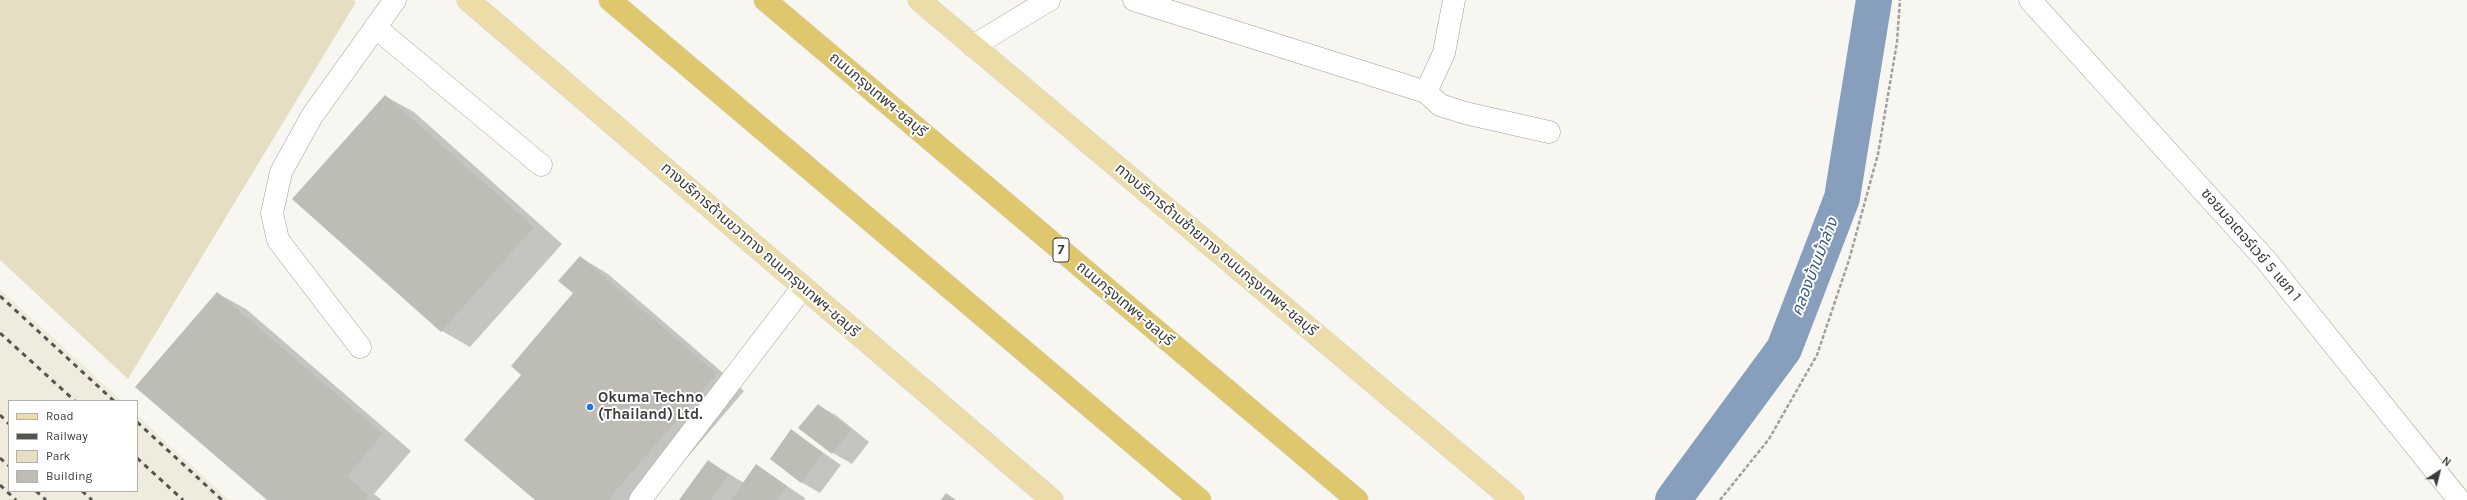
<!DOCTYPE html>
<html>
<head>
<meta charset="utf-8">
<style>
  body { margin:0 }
  #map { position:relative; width:2467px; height:500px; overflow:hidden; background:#f8f6f0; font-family:Karla,sans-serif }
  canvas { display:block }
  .legend { position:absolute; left:8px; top:400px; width:130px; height:92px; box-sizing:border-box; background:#fff; border:1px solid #b1b1af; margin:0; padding:5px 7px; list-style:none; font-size:12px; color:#3b3b38 }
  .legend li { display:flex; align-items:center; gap:8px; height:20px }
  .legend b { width:20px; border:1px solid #b1b1af }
  .north { position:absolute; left:2419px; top:452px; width:40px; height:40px; -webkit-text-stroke:3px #fff; paint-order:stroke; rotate:36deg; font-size:11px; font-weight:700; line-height:16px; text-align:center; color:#3b3b38 }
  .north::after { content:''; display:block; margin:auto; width:14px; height:18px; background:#3b3b38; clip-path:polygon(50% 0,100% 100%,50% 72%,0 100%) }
</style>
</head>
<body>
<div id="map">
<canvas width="2467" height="500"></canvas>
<ul class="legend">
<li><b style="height:5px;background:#ecdda8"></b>Road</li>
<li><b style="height:5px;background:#545450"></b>Railway</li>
<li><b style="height:11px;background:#e5dec3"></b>Park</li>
<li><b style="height:11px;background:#bdbcb5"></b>Building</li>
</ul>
<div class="north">N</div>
</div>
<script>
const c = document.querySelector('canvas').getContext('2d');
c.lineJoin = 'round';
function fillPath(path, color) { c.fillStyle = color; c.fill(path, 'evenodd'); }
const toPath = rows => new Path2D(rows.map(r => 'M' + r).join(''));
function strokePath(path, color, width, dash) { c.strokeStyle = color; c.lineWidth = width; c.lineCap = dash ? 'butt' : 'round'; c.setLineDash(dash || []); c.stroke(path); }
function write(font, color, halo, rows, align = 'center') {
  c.font = font + ' Karla,"Noto Sans Thai",sans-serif'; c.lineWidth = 4; c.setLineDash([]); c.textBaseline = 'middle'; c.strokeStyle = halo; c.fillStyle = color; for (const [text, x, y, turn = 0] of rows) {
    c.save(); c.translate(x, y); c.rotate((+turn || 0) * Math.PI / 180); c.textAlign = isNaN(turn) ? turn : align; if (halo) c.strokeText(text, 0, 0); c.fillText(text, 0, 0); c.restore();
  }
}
fillPath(toPath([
  [0,289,122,401,9,401,9,491,137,491,137,415,229,500,0,500]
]), '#efecde');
fillPath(toPath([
  [0,0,353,0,356,2,128,379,0,260]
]), '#e5dec3');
fillPath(toPath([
  [385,96,414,112,562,244,470,347,442,331,293,199],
  [580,257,608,274,744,391,651,500,536,500,522,375,574,293],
  [217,293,246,309,411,451,374,494,382,500,268,500],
  [818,405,837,416,869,442,852,464,833,453,800,428],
  [792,431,841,465,820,493,801,482],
  [708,461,744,483,757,466,805,498,804,500,680,500]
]), '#0003');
strokePath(toPath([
  [1673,500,1784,349,1842,198,1874,0]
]), '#879ebd', 36);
fillPath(toPath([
  [385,95,534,227,441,332,292,199],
  [580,256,717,374,608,500,535,500,464,440,521,375,511,366,573,293,558,281],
  [217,292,383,434,347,476,369,496,366,500,267,500,135,387],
  [818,404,851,430,832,454,798,428],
  [791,429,823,453,801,483,770,459],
  [708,460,729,475,711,500,679,500],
  [756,464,787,486,778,500,731,500],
  [946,493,956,500,941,500]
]), '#bdbcb5');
const minor = toPath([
  [1134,0,1426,92,1444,53,1454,0],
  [2030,0,2265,259,2459,500],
  [375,27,541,165],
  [973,46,1049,0],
  [1426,92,1440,105,1465,113,1549,132],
  [360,347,278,240,272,213,281,172,312,116,395,0],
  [640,500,803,287]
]);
const major = toPath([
  [468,0,1052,500],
  [919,0,1513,500]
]);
const highway = toPath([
  [610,0,1200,500],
  [765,0,1357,500]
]);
strokePath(minor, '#a19f99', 23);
strokePath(major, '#d4d4d3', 23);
strokePath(highway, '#d4d4d3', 23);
strokePath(toPath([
  [1720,500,1769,439,1817,355,1849,260,1878,154,1897,42,1900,0]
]), '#a1a09b', 2.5, [4, 2]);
strokePath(minor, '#fff', 22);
strokePath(major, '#ecdda8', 22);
strokePath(highway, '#dfc76e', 22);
strokePath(toPath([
  [0,296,114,401],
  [0,333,75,401],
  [0,415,9,424],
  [137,422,222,500],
  [0,458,9,466],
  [137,458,183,500],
  [0,485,16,500],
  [36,491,46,500],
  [82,491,92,500]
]), '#545450', 3, [5, 5]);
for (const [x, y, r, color] of [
  [590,407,4,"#1c76e0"]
]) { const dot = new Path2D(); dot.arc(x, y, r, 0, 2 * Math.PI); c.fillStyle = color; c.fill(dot); strokePath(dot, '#fff', 1.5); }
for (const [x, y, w] of [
  [1061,250,16]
]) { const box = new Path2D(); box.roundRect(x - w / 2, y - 12, w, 24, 3); c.fillStyle = '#fff'; c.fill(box); strokePath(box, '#3b3b38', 1); }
write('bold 14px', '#3b3b38', null, [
  ["7",1061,250]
]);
write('15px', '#3b3b38', '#fff', [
  ["ถนนกรุงเทพฯ-ชลบุรี",878,95,40],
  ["ซอยมอเตอร์เวย์ 5 แยก 1",2251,245,49],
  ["ทางบริการด้านขวาทาง ถนนกรุงเทพฯ-ชลบุรี",760,250,41],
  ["ทางบริการด้านซ้ายทาง ถนนกรุงเทพฯ-ชลบุรี",1216,250,40],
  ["ถนนกรุงเทพฯ-ชลบุรี",1125,304,40]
]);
write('bold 15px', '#3b3b38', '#fff', [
  ["Okuma Techno",598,398],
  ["(Thailand) Ltd.",598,415]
], 'left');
write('italic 16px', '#385985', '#fff', [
  ["คลองบ้านม้าล่าง",1815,267,-69]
]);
</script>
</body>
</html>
